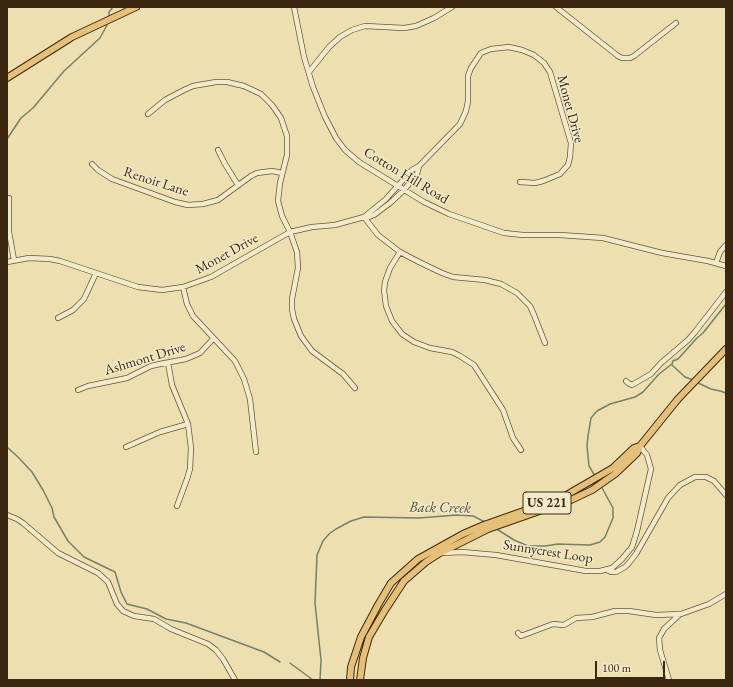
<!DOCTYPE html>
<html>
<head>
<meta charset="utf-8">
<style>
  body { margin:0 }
  #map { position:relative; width:733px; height:687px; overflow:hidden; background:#eddfaf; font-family:"EB Garamond",serif }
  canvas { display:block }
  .frame { position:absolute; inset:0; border:8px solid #3c2810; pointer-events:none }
  .scale { position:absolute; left:595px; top:661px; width:70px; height:18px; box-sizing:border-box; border:2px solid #3c2810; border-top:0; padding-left:5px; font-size:12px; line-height:14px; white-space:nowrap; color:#3c2810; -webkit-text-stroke:3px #f3eacb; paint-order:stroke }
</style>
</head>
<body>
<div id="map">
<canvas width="733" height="687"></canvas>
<div class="frame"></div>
<div class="scale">100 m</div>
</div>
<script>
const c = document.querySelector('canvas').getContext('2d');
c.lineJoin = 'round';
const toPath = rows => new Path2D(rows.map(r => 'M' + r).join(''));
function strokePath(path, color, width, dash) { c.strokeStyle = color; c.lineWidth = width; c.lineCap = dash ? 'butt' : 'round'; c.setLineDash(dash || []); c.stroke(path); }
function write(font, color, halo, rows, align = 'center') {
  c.font = font + ' "EB Garamond",serif'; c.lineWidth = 3; c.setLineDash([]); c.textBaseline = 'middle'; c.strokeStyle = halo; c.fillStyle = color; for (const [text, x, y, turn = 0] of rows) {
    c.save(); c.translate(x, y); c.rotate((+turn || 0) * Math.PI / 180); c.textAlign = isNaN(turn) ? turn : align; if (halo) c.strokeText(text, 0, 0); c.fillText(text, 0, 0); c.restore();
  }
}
strokePath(toPath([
  [109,17,109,12,113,7],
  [7,139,21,118,33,108,64,71,100,38,107,25],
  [672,365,685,377,693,380],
  [696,382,711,389,720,391,726,393],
  [7,447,19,458,32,472,43,490,52,508,54,517,68,541,84,557,115,572,121,592,127,604,147,609,166,619,186,623,264,652,280,662],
  [595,476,589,466,587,446,588,436,591,418,597,411,610,404,635,397,643,392,659,374,672,364,673,361,678,359,697,338,703,333,726,304],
  [495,528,514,540,528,546,545,546,558,544,590,545,600,542,605,537,613,518,613,508,601,486],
  [290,663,313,680],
  [320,680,321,660,315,603,317,555,323,541,329,534,336,529,351,521,364,517,419,518,457,515,473,516,485,522]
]), '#74816c', 1.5);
const minor = toPath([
  [294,7,304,57,313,87,325,117,336,138,345,150,359,162,424,202,449,214,504,233,523,235,560,235,603,238,662,253,708,261,726,266],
  [556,7,618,56,622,58,630,58,634,56,676,23],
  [309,72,329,47,340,37,352,30,365,26,404,28,416,26,434,18,452,7],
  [148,114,165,100,184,90,193,86,216,82,227,82,244,86,261,94,272,105,281,118,287,136,287,155,280,183,278,201,282,216,290,232,297,252,298,268,292,299,292,309,294,319,301,336,312,351,343,374,355,388],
  [218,150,225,164,238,185],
  [92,164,98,170,112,179,175,202,188,205,203,204,218,200,251,176,257,173,272,171,282,173],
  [9,198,9,232,14,260],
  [364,217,386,199,412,170,419,166,460,124,466,111,468,101,468,76,471,68,481,53,491,49,509,47,522,50,534,55,544,63,550,72,571,143,570,157,568,165,560,174,543,181,535,183,520,182],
  [364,217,378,235,400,252,419,262,442,273,453,277,485,280,501,284,517,293,530,306,534,315,545,343],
  [400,252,390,268,385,282,384,290,386,306,392,321,402,334,414,342,430,348,452,352,460,356,474,365,503,410,513,438,521,450],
  [7,262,29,258,50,259,60,261,138,287,162,290,183,287,211,277,290,232,312,227,335,225,364,217,369,217,374,215,390,203,404,190,417,174,419,166],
  [716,263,720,252,726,245],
  [183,287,187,304,193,316,235,361,244,379,250,399,256,452],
  [58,318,73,310,84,299,96,273],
  [168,363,172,385,188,424,191,448,190,469,187,479,177,506],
  [626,381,628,383,632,385,651,374,661,363,688,340,695,332,726,292],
  [78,390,88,386,127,378,151,366,160,364,186,359,200,353,213,339],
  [126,447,160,432,188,424],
  [7,515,17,519,23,523,58,553,98,573,108,582,117,604,123,611,134,616,154,619,171,629,208,644,216,650,223,659,235,680],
  [442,553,462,552,496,555,586,571,600,571,612,568,622,559,632,547,637,531,651,469,647,455,640,446],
  [607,570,611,572,616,572,625,567,629,563,636,554,668,498,680,485,695,477,706,477,714,481,726,495],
  [518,633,521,636,553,624,564,625,576,618,592,617,615,611,629,611,656,615,681,614,709,604,726,594],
  [669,680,660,650,659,638,664,629,679,615]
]);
const major = toPath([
  [7,78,72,37,136,7],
  [350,680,351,667,361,637,378,605,391,583,418,559,463,534,484,525,563,497,613,468,634,448,640,446],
  [360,680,363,658,369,637,385,610,404,581,426,562,440,553,488,529,571,500,592,490,615,474,637,453,640,446,678,399,726,349]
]);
strokePath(minor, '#685638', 6);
strokePath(major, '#3c2810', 8);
strokePath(minor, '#f3eacb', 4.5);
strokePath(major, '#e6c078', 6);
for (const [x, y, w] of [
  [547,503,48]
]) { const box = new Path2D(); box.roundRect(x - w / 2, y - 11, w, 22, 3); c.fillStyle = '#f3eacb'; c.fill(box); strokePath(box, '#3c2810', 1); }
write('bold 13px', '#3c2810', null, [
  ["US 221",547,503]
]);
write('14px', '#3c2810', '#f3eacb', [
  ["Monet Drive",570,109,75],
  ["Cotton Hill Road",406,176,31],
  ["Renoir Lane",156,182,18],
  ["Monet Drive",227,254,-29],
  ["Ashmont Drive",145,359,-17],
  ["Sunnycrest Loop",548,552,9]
]);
write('italic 15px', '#534d36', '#f3eacb', [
  ["Back Creek",440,508,1]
]);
</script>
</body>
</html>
